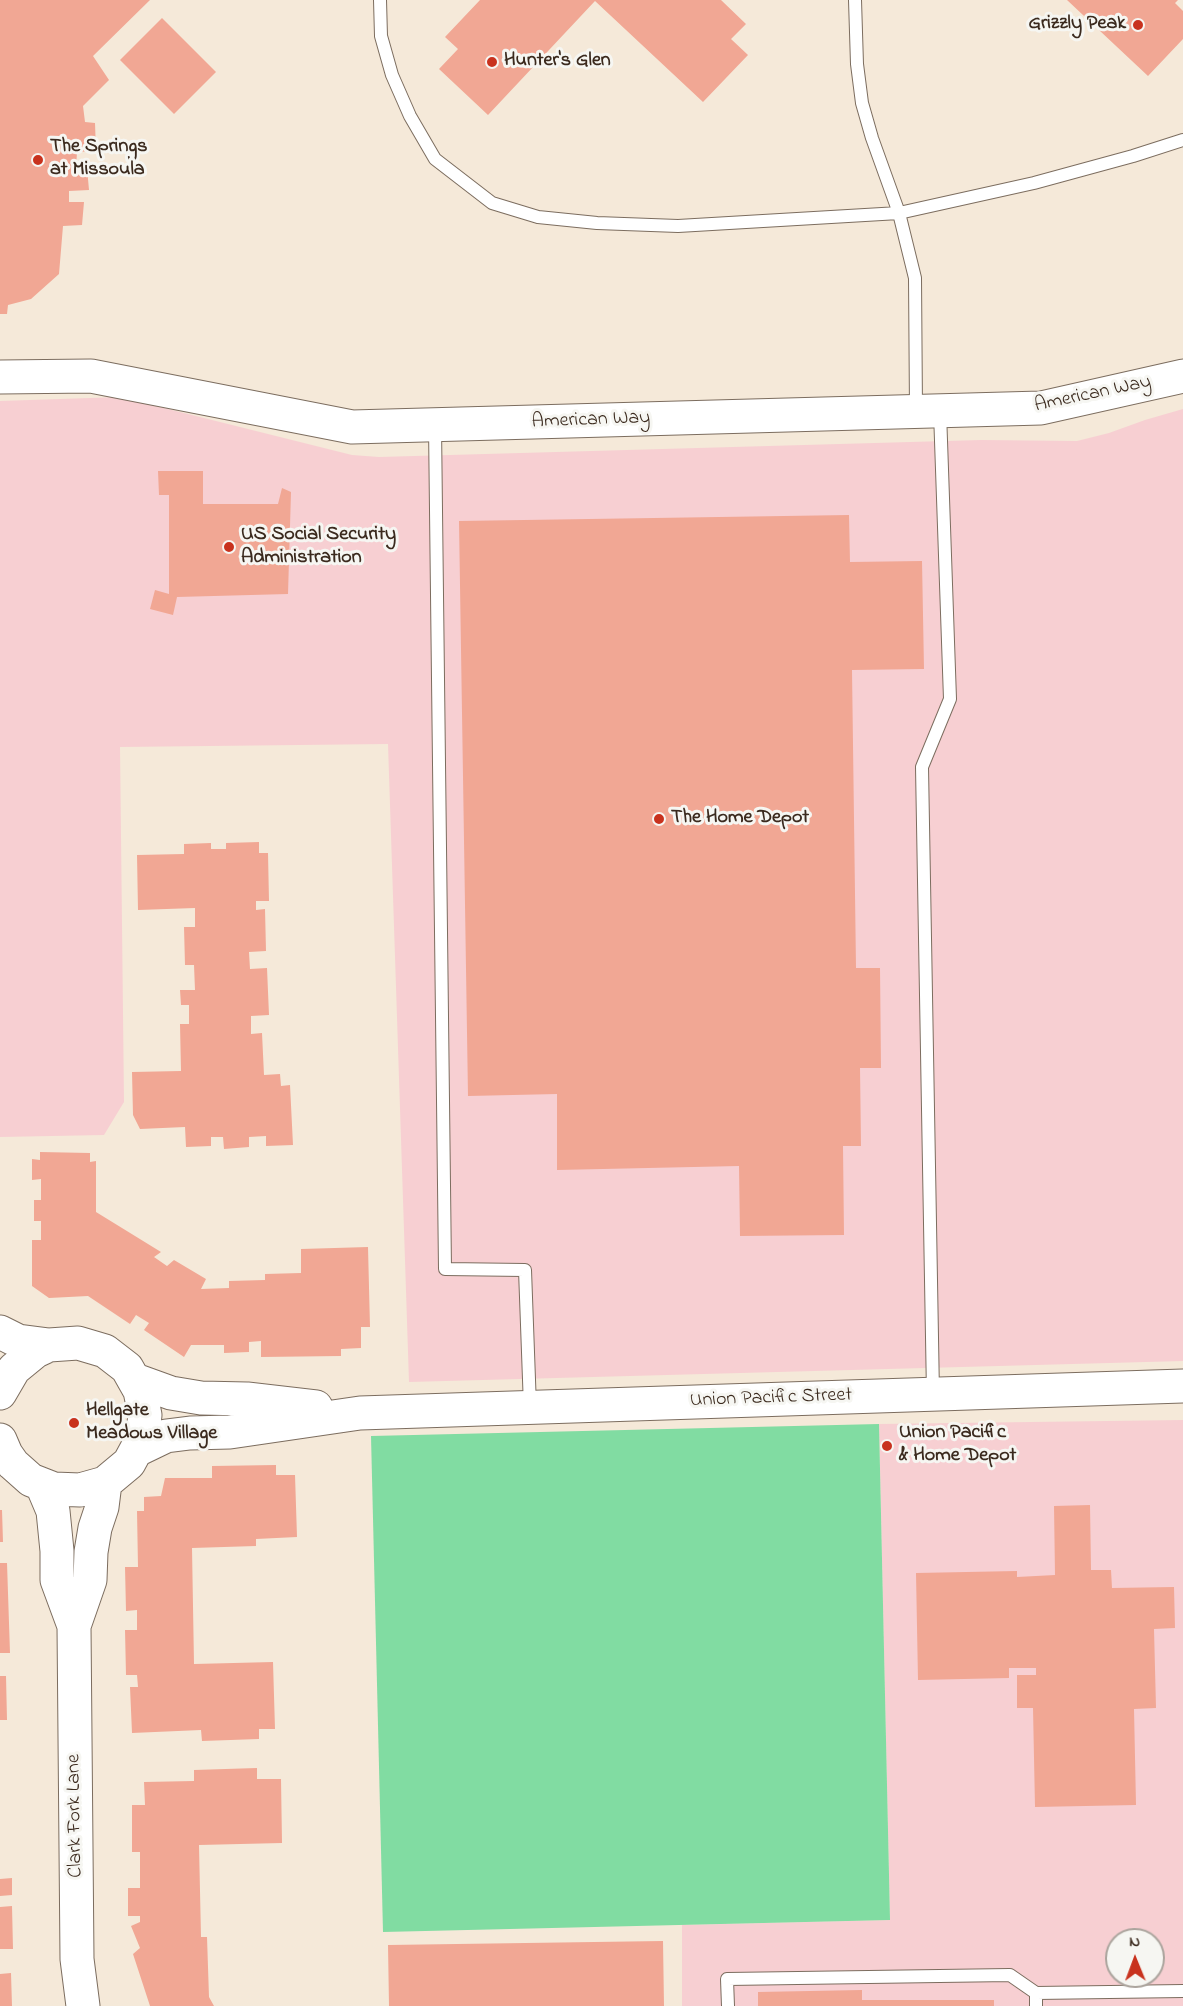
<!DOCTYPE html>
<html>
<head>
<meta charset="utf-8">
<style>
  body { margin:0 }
  #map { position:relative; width:1183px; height:2006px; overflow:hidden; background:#f5e9d9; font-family:"Indie Flower",sans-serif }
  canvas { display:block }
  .north { position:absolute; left:1105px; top:1928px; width:60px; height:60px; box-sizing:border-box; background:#f6f6f2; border:2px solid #aba49d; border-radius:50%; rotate:359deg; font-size:16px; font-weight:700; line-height:24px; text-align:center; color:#3b2a1e }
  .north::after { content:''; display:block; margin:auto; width:21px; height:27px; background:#c8321e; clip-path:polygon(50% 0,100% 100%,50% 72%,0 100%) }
</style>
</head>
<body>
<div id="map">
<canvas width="1183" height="2006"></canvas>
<div class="north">N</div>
</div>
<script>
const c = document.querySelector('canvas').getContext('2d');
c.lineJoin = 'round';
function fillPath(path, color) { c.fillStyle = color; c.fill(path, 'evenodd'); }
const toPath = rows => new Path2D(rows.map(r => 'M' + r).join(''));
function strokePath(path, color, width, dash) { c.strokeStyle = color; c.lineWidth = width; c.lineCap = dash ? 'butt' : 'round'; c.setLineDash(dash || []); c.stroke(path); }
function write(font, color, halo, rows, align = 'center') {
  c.font = font + ' "Indie Flower",sans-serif'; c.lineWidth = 6; c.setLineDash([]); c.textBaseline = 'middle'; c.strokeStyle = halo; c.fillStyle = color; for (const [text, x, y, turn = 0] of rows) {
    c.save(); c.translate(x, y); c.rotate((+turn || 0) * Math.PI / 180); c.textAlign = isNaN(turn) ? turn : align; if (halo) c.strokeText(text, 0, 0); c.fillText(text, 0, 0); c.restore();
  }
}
fillPath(toPath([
  [120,397,352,455,379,457,981,440,1077,441,1109,433,1145,420,1183,409,1183,1361,409,1382,388,744,120,747,124,1102,104,1135,0,1137,0,401],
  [1183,1420,1183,2006,682,2006,682,1925,890,1920,879,1424],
  [1117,1940,1153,1940,1153,1976,1117,1976]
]), '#f7cfd2');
fillPath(toPath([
  [879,1424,890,1920,383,1932,371,1436]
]), '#81dca2');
fillPath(toPath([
  [0,0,150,0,93,56,109,80,83,106,85,122,95,123,96,151,77,152,76,169,87,168,89,190,69,191,69,202,84,202,82,225,63,226,59,274,31,299,8,305,7,314,0,314],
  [480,0,721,0,746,24,731,39,748,55,703,102,595,1,488,115,439,69,458,49,445,37],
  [1067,0,1178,0,1175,3,1183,11,1183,39,1148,76],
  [162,18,216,72,174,114,120,60],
  [158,471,203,471,203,504,278,504,282,488,291,492,288,594,177,597,173,615,150,609,155,590,169,594,169,495,159,495],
  [849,515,850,562,922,561,924,669,852,670,856,968,880,968,881,1068,860,1068,861,1146,843,1146,844,1235,740,1236,739,1166,557,1170,557,1094,468,1096,459,521],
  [259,842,259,853,268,853,269,901,256,901,256,910,265,909,266,951,249,952,250,969,267,968,269,1015,251,1016,251,1034,262,1033,264,1075,280,1074,281,1086,290,1085,293,1145,266,1146,266,1136,249,1137,249,1147,224,1149,223,1137,211,1137,211,1146,186,1147,185,1127,140,1129,133,1115,132,1072,181,1071,180,1024,189,1024,189,1005,181,1005,180,990,195,990,194,965,185,965,184,927,195,927,195,908,138,910,137,855,184,854,184,844,211,843,211,849,226,849,226,843],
  [40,1152,90,1153,90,1162,96,1161,96,1212,161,1252,154,1257,167,1266,174,1260,206,1279,201,1289,229,1288,229,1281,265,1280,265,1274,301,1273,301,1249,368,1247,370,1327,361,1327,361,1348,341,1349,341,1356,261,1357,261,1341,249,1342,249,1352,224,1353,224,1345,191,1345,184,1357,144,1330,149,1323,136,1315,130,1324,88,1296,49,1298,32,1286,32,1240,41,1240,41,1221,34,1221,34,1200,41,1200,41,1179,32,1180,32,1159,40,1160],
  [276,1465,276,1475,295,1475,297,1537,256,1539,256,1546,192,1548,194,1664,273,1662,275,1729,259,1729,259,1739,202,1741,201,1730,132,1733,130,1687,138,1687,137,1675,126,1675,125,1630,137,1630,137,1610,126,1611,125,1567,138,1567,137,1511,144,1511,144,1497,161,1496,165,1478,212,1478,212,1466],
  [1090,1505,1091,1570,1111,1570,1112,1588,1174,1587,1175,1628,1154,1629,1156,1708,1134,1709,1136,1805,1035,1807,1033,1708,1017,1708,1017,1675,1036,1675,1036,1668,1009,1668,1009,1678,918,1680,916,1573,1017,1571,1017,1577,1055,1575,1054,1506],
  [0,1510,2,1510,3,1542,0,1542],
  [0,1563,7,1563,10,1653,0,1653],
  [0,1676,6,1676,7,1720,0,1720],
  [257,1768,257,1779,281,1779,282,1843,199,1845,201,1937,207,1937,209,1997,214,2006,150,2006,133,1954,140,1948,131,1926,140,1922,140,1916,128,1916,128,1888,140,1888,140,1852,132,1852,132,1805,145,1805,144,1782,194,1781,194,1770],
  [12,1878,12,1895,0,1896,0,1879],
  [12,1906,13,1949,0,1949,0,1907],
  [663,1941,664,2006,389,2006,388,1945],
  [11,1973,12,2006,0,2006,0,1974],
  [862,1990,862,2000,994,2000,994,2006,758,2006,758,1992]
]), '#f1a794');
const lane = toPath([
  [380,0,381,36,392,75,410,116,435,159,492,203,538,217,597,223,678,226,899,213,1034,183,1133,156,1183,140],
  [855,0,857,64,862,103,872,138,899,213,915,278,916,410],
  [435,426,445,1269,525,1270,530,1407],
  [933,1394,922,767,950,699,940,412],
  [728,2006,727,1979,1010,1975,1036,1993],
  [1036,2006,1036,1993,1183,1991]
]);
const secondary = toPath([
  [0,377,91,376,352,427,1041,408,1183,376],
  [0,1332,18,1341,49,1345],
  [135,1380,171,1393,201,1398,247,1399,316,1407],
  [0,1393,14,1369,36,1351,49,1345,78,1343,105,1351,127,1368,140,1391,145,1415,142,1439,129,1463,105,1483,80,1490,54,1489,31,1480,13,1464,6,1454,0,1440],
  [137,1450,166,1436,190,1433,230,1432,360,1413,1183,1386],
  [42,1485,53,1511,57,1551,57,1580,74,1626,77,1959,83,2006],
  [74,1626,90,1580,91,1552,95,1528,102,1507,105,1483]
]);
strokePath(lane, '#7c6d5f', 14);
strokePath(secondary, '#7c6d5f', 35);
strokePath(lane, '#fff', 12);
strokePath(secondary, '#fff', 33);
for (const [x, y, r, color] of [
  [1138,25,6,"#c8321e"],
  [492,62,6,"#c8321e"],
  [38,160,6,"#c8321e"],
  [229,547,6,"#c8321e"],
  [659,819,6,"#c8321e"],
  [74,1423,6,"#c8321e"],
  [887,1446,6,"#c8321e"]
]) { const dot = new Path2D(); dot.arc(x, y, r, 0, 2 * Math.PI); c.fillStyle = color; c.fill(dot); strokePath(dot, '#f6f6f2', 2); }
write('bold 20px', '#3b2a1e', '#f6f6f2', [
  ["Grizzly Peak",1126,25,"right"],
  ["Hunter's Glen",504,62],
  ["The Springs",50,148],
  ["at Missoula",50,171],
  ["US Social Security",241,536],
  ["Administration",241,559],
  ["The Home Depot",671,819],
  ["Hellgate",86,1412],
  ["Meadows Village",86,1435],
  ["Union Pacific",899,1434],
  ["& Home Depot",899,1457]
], 'left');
write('20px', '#3b2a1e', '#f6f6f2', [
  ["American Way",1093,395,-12],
  ["American Way",591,421,-2],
  ["Union Pacific Street",771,1399,-2],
  ["Clark Fork Lane",76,1816,-91]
]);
</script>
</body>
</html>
